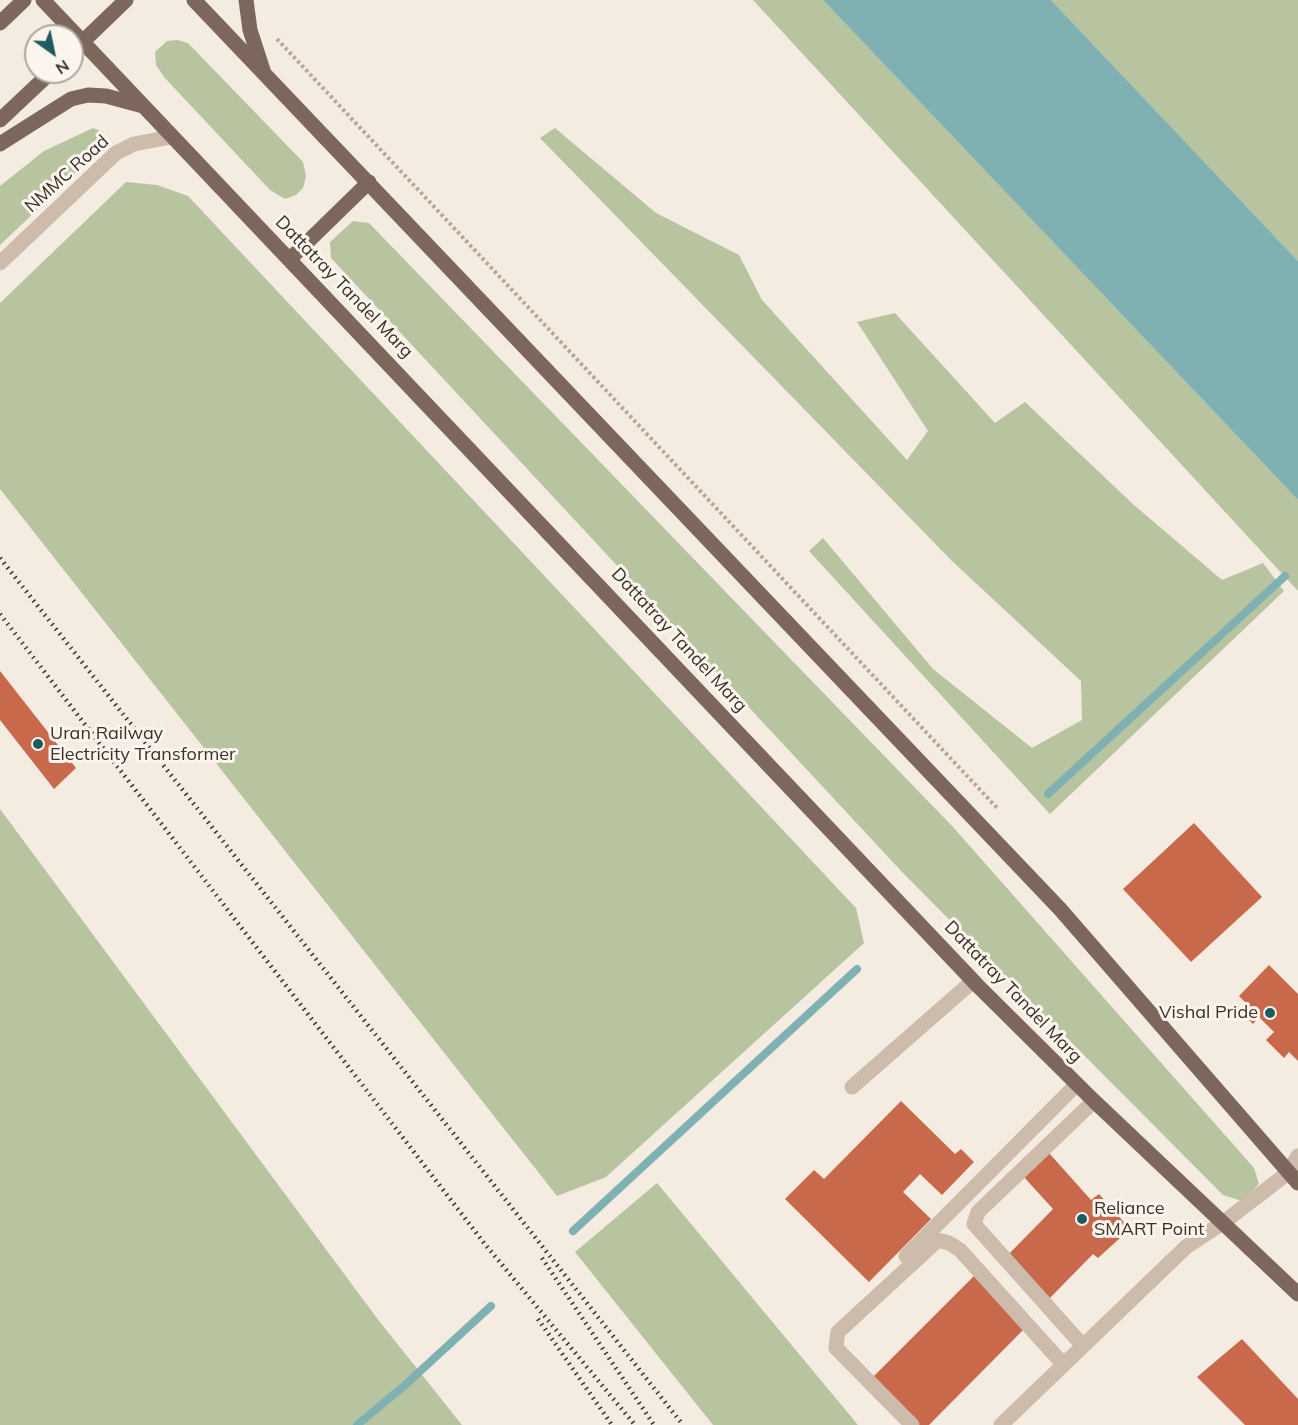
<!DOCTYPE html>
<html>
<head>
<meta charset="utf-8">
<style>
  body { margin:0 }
  #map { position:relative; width:1298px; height:1425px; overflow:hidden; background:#f4ebe1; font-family:Mulish,sans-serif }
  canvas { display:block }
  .north { position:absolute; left:24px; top:24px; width:60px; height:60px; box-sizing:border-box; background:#fbf5ee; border:2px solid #aea6a0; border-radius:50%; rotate:147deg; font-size:16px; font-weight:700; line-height:24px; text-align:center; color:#3b302b }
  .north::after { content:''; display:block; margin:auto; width:21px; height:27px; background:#1f5a5e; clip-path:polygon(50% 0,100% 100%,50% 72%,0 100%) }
</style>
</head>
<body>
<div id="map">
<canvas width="1298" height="1425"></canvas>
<div class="north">N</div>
</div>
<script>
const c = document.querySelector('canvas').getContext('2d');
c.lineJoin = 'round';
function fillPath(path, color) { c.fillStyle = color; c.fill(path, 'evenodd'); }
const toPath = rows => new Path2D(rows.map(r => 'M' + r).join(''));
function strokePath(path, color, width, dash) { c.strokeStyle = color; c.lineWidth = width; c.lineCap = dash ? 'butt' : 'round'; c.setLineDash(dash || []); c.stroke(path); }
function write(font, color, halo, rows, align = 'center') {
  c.font = font + ' Mulish,sans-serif'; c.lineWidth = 6; c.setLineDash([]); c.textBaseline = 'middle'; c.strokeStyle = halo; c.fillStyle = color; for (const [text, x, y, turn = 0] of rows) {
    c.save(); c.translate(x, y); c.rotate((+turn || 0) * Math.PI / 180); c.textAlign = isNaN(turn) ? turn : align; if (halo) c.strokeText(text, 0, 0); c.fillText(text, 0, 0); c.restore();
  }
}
fillPath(toPath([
  [753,0,823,0,1298,500,1298,591],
  [1051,0,1298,0,1298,261],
  [177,40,188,43,303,162,306,176,303,188,296,195,285,199,270,190,164,77,156,65,155,52,167,41],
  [93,128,103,132,104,142,96,154,0,245,0,186,44,151],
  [555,128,656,213,739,255,762,300,907,460,928,431,857,322,895,313,995,423,1025,402,1134,505,1222,580,1263,563,1284,591,1050,814,809,551,823,538,933,669,1032,748,1082,720,1081,681,952,561,540,138],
  [126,182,157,185,188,196,856,908,864,943,606,1177,557,1196,0,489,0,303],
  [353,221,369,223,953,827,1254,1168,1259,1184,1242,1201,1223,1195,903,873,331,258,330,242],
  [0,809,379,1321,462,1425,0,1425],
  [657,1183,858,1425,713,1425,575,1252]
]), '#b8c4a0');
fillPath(toPath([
  [823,0,1051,0,1298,261,1298,500]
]), '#7fb0b2');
strokePath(toPath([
  [1048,794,1285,576],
  [573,1231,857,969],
  [357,1425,404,1386,491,1306]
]), '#7fb0b2', 8);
fillPath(toPath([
  [0,671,76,768,54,789,0,720],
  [1194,823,1262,897,1191,962,1123,889],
  [1269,965,1298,994,1298,1061,1289,1052,1284,1058,1266,1040,1274,1032,1259,1017,1253,1024,1239,1010,1246,1003,1239,996],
  [901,1101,955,1154,961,1149,974,1162,942,1195,920,1174,903,1192,931,1219,869,1282,785,1199,814,1170,824,1179],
  [1049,1153,1091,1200,1099,1194,1130,1229,1098,1258,1093,1254,1045,1303,1005,1258,1053,1209,1023,1176],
  [975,1275,1027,1326,929,1425,917,1425,871,1379],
  [1242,1339,1298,1399,1298,1425,1245,1425,1197,1377]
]), '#c8694b');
strokePath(toPath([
  [277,39,998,809]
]), '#b9a596', 4, [3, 3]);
strokePath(toPath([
  [0,263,116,153,134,144,171,137],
  [852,1087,973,981],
  [906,1256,1077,1084],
  [1083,1346,974,1224,978,1212,1094,1101],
  [912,1425,836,1348,837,1338,838,1332,938,1240,949,1243,960,1250,1063,1364],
  [1001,1425,1186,1247,1224,1222,1289,1172,1298,1156]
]), '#cdbbac', 15);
strokePath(toPath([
  [43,0,978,986,1094,1101,1298,1294],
  [194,0,1060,909,1298,1183],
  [246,0,250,30,263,70],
  [0,23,24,0],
  [72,52,126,0],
  [0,120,51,72],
  [0,144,71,99,88,95,106,96,143,106],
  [291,258,369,182]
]), '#7d675c', 15);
strokePath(toPath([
  [0,558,683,1425],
  [0,614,484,1243,635,1425],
  [542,1258,654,1425],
  [538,1319,612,1425]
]), '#3b302b', 4.5, [1.5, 4.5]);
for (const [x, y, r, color] of [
  [38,744,6,"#1f5a5e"],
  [1270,1013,6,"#1f5a5e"],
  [1082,1219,6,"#1f5a5e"]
]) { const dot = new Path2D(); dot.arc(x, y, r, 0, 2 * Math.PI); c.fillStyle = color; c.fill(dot); strokePath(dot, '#fbf5ee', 2); }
write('18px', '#3b302b', '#fbf5ee', [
  ["NMMC Road",67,174,-42],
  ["Dattatray Tandel Marg",344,287,46],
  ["Dattatray Tandel Marg",679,640,47],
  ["Dattatray Tandel Marg",1013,992,46]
]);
write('18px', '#3b302b', '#fbf5ee', [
  ["Uran Railway",50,734],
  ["Electricity Transformer",50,755],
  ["Vishal Pride",1258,1013,"right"],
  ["Reliance",1094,1209],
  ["SMART Point",1094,1230]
], 'left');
</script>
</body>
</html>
